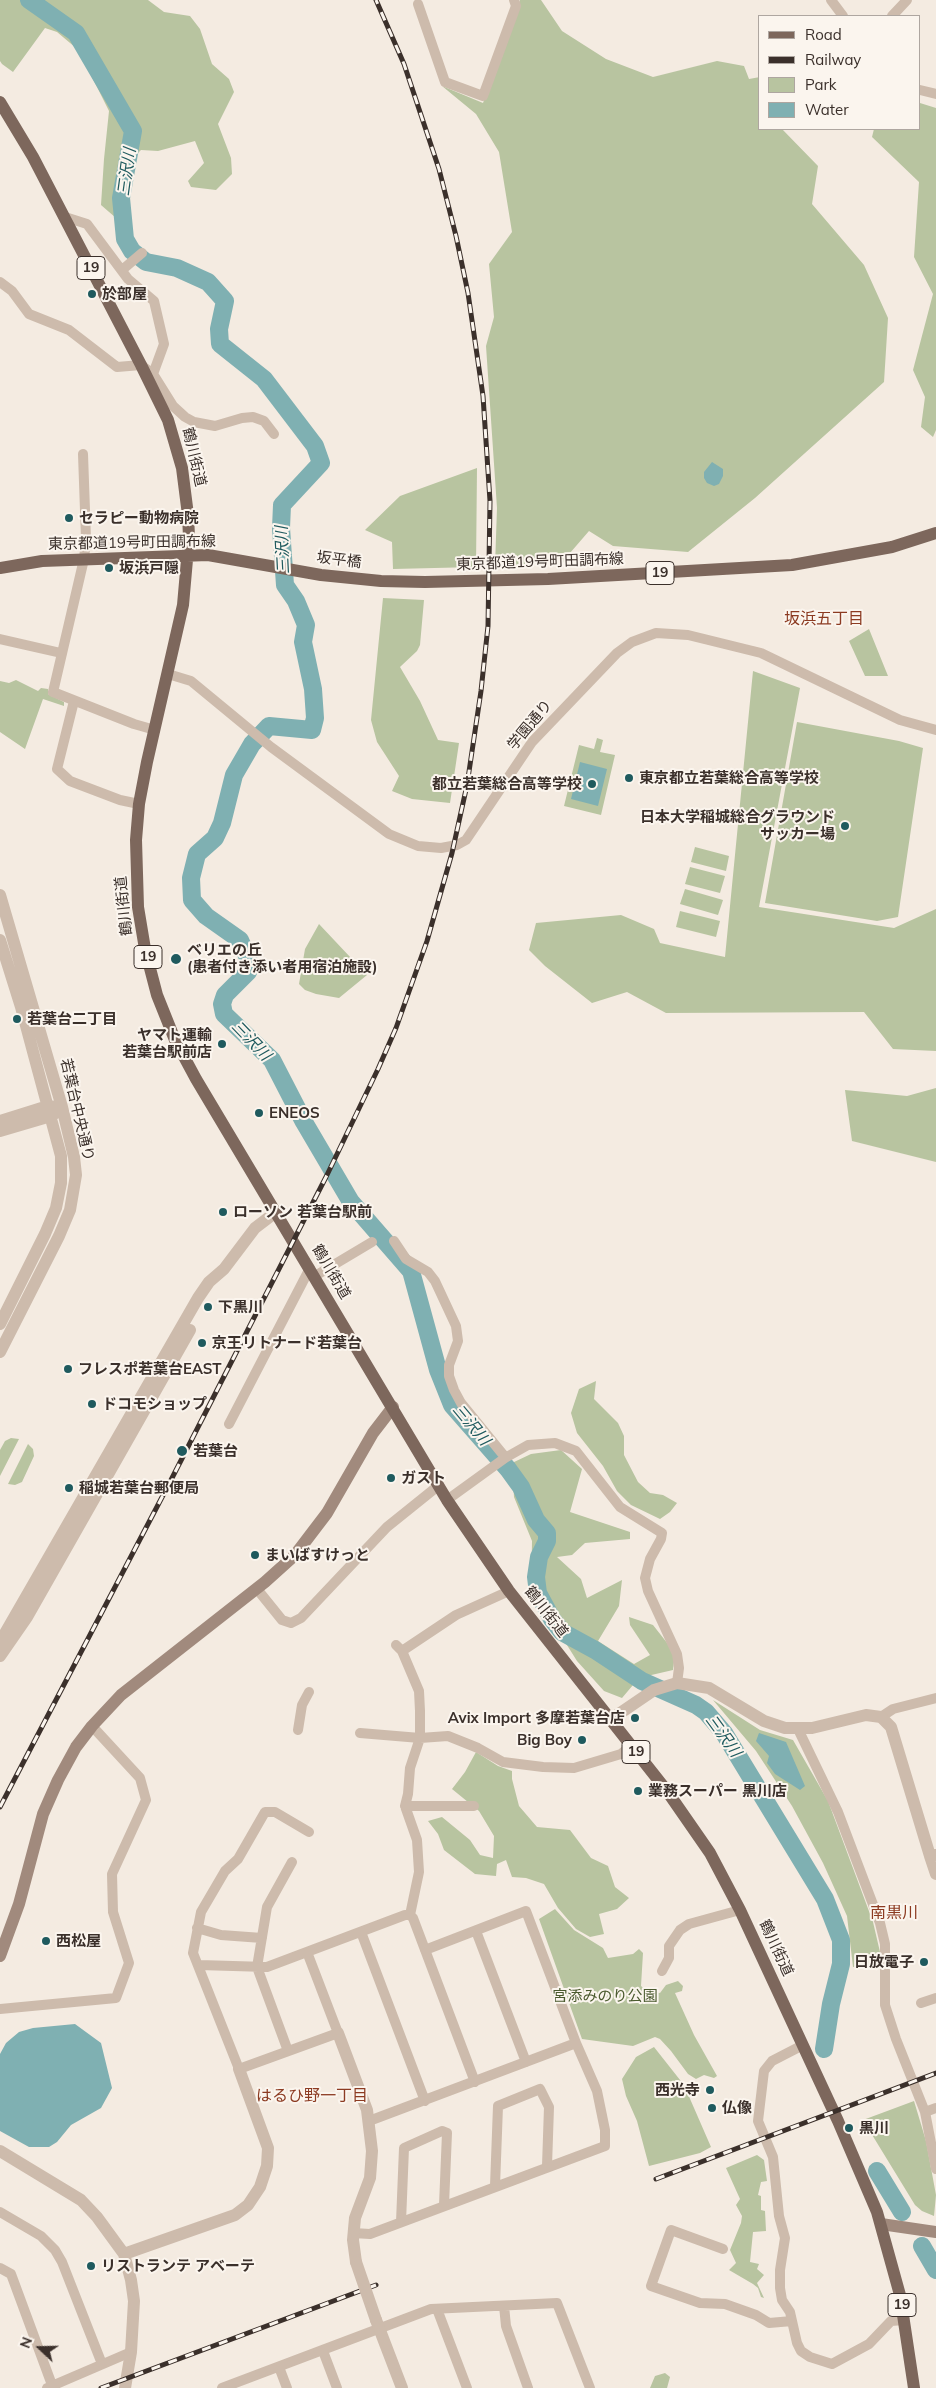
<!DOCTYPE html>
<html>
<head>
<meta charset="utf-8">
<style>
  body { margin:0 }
  #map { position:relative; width:936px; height:2388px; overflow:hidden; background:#f4ebe1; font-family:Mulish,sans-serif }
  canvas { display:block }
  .legend { position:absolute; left:758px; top:15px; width:162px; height:115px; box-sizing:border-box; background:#fbf5ee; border:1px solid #aea6a0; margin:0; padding:6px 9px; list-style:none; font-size:15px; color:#3b302b }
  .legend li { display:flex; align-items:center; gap:10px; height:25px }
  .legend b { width:25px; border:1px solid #aea6a0 }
  .north { position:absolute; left:15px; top:2323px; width:50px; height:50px; -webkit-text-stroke:4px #fbf5ee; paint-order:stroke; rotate:291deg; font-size:14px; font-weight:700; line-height:20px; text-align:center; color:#3b302b }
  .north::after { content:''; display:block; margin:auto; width:18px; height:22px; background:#3b302b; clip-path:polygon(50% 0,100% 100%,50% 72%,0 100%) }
</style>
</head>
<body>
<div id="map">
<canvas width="936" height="2388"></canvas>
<ul class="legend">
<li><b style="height:6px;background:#7d675c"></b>Road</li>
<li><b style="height:6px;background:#3b302b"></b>Railway</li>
<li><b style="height:14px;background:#b8c4a0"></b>Park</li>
<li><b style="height:14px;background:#7fb0b2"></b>Water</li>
</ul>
<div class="north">N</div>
</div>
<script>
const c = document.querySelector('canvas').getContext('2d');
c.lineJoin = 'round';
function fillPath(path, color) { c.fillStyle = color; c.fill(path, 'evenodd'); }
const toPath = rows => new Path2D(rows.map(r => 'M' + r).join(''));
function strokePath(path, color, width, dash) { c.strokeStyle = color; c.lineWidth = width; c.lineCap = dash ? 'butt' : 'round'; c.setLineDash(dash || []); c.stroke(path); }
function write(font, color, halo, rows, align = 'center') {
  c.font = font + ' Mulish,"Noto Sans JP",sans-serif'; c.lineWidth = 4; c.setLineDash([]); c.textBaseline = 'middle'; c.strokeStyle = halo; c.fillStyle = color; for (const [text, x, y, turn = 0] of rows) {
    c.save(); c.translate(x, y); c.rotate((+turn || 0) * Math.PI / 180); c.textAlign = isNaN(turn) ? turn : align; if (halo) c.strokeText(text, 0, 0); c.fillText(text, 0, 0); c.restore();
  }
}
fillPath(toPath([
  [0,0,148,0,164,12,190,16,200,29,212,64,229,79,234,92,218,124,231,158,232,174,216,190,191,187,188,181,204,163,195,141,158,151,141,150,120,171,116,218,101,205,104,159,109,111,87,67,76,48,57,32,45,28,13,72,2,64,0,61],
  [520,0,541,0,562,31,606,59,653,77,717,61,744,66,749,79,760,77,760,129,782,129,818,166,812,204,864,265,888,318,884,382,755,498,688,552,613,546,589,531,570,553,570,562,495,566,497,508,486,346,494,317,489,264,512,232,499,152,476,114,442,86,483,103],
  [920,103,936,108,936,430,933,437,921,427,925,397,913,370,933,294,914,257,919,182,872,137,874,129,920,129],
  [477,468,476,567,393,569,392,542,365,530,400,496],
  [383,598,424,600,420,645,417,651,400,667,420,701,438,740,459,743,450,803,412,799,392,791,399,776,377,742,371,720],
  [869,629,888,676,865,676,849,641],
  [753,671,800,688,759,907,894,928,936,909,936,1051,893,1049,864,1012,666,1013,627,992,592,1003,545,966,529,950,536,923,621,915,654,929,660,943,725,957],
  [16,680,38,691,41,688,48,689,48,694,64,702,64,706,43,699,25,749,0,732,0,681,9,683],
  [797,722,899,741,923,748,898,917,877,921,765,903],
  [597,738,603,740,600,752,615,755,601,815,564,806,579,745,594,749],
  [695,847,729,856,726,871,691,862],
  [690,867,725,876,720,893,685,884],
  [685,889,723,900,718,915,680,904],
  [680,911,720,921,716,937,676,927],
  [319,924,367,975,339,998,316,994,305,990,299,984,305,949],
  [936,1088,936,1162,852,1141,845,1090,907,1096],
  [596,1381,594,1399,618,1423,624,1436,624,1455,638,1482,650,1493,663,1495,677,1503,670,1512,660,1519,631,1505,617,1491,603,1466,577,1433,571,1413,579,1389],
  [11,1438,19,1439,0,1476,0,1450,5,1441],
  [28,1444,33,1449,34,1456,22,1482,15,1485,8,1484],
  [561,1450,582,1469,570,1512,630,1532,630,1539,585,1543,572,1555,557,1557,581,1579,587,1598,622,1580,619,1606,598,1641,634,1664,650,1655,630,1625,629,1617,653,1625,675,1653,673,1670,647,1676,633,1685,622,1698,604,1691,577,1661,555,1626,531,1602,532,1541,514,1497,512,1463,531,1454],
  [713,1700,760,1730,793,1740,828,1801,873,1922,883,1965,853,1967,847,1916,823,1863,792,1806,756,1751],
  [476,1752,498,1766,512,1771,512,1779,519,1806,537,1827,570,1830,591,1858,608,1866,615,1887,629,1898,617,1909,599,1914,604,1934,590,1937,576,1929,558,1908,544,1884,526,1878,512,1877,506,1860,497,1864,496,1876,475,1874,444,1850,438,1834,428,1821,442,1817,470,1840,480,1855,493,1858,494,1836,479,1811,452,1789,465,1772],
  [555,1909,574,1930,603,1948,608,1958,633,1954,639,1949,643,1953,641,1986,647,1991,660,1993,666,1985,678,1981,683,1986,682,1991,675,1993,694,2035,717,2076,714,2078,704,2075,696,2079,688,2074,671,2051,660,2039,655,2037,633,2046,582,2039,539,1919],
  [654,2047,684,2085,711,2147,700,2153,649,2166,637,2121,626,2096,622,2079,636,2057],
  [914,2101,926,2141,936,2195,934,2216,922,2211,915,2205,863,2120],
  [757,2155,764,2160,767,2181,761,2182,758,2195,761,2196,761,2210,765,2211,766,2231,753,2232,750,2262,759,2264,757,2269,764,2275,757,2283,764,2298,761,2297,758,2288,753,2284,729,2270,736,2263,730,2250,741,2223,742,2216,736,2205,740,2199,726,2168],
  [665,2373,670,2377,667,2388,650,2388,655,2376]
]), '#b8c4a0');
fillPath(toPath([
  [712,462,723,469,723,476,719,484,714,486,707,483,704,478,704,472],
  [580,762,607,769,598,806,571,799],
  [759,1733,786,1742,805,1786,800,1790,775,1774,767,1763,769,1756,756,1741],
  [75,2024,101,2043,112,2088,101,2108,71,2125,57,2142,49,2147,29,2147,0,2131,0,2054,6,2043,19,2032,33,2028]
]), '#7fb0b2');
strokePath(toPath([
  [29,0,76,33,133,131,121,198,125,239,132,251,146,262,177,268,208,282,225,301,219,329,220,344,264,379,315,446,321,463,282,505,281,528,285,585,296,601,306,625,303,642,313,689,315,718,312,730,269,726,252,744,234,775,222,823,215,838,197,854,191,878,192,900,206,916,240,940,251,965,248,972,225,995,222,1004,224,1014,272,1060,304,1122,351,1202,411,1271,438,1370,452,1405,508,1469,521,1487,536,1520,547,1533,547,1541,539,1557,536,1577,538,1593,552,1619,562,1632,595,1650,642,1681,696,1705,706,1712,724,1733,825,1899,841,1940,841,1964,831,2004,824,2049],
  [877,2171,902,2212],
  [922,2246,936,2270]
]), '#7fb0b2', 18);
strokePath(toPath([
  [831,0,843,16],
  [418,4,445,82,483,96,516,6,514,0],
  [892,16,907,0],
  [920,90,936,94],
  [65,217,87,224,128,279,154,301,164,344,153,374],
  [122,270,142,253],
  [0,282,12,291,29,314,69,330,117,367,141,365,153,374,173,406,185,417,194,422,215,426,242,418,253,417,264,421,274,434],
  [83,454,86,539,84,559,53,692,134,724,155,730],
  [0,639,61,653],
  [168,674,191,681,271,747,389,834,418,846,441,848,457,845,466,840,532,742,617,653,632,642,656,633,688,635,761,653,900,720,936,730],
  [74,701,57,769,70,781,120,800,139,804],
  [394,1241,406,1259,428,1272,435,1281,456,1326,458,1341,449,1365,449,1376,454,1390,461,1403,505,1457],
  [315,1276,372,1242],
  [229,1424,310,1268],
  [447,1500,505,1458,528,1445,555,1443,576,1451,620,1507,662,1533,661,1539,650,1559,645,1578,648,1591,677,1654,679,1668,677,1683],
  [257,1589,282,1620,291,1623,301,1618,387,1527,438,1486],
  [396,1645,402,1651,456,1615,509,1591],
  [402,1651,419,1691,420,1711,420,1738,410,1768,408,1794,405,1806,417,1840,419,1872,410,1915],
  [881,1717,893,1709,936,1698],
  [798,1729,838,1812,880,1923,885,1944,885,2005,896,2039,925,2112],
  [298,1730,302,1705,309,1692],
  [360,1733,420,1738,448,1736,478,1748,503,1762,543,1767,574,1768,621,1754,631,1746],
  [405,1806,474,1806],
  [197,1928,221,1935,262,1938],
  [476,1931,526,2062],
  [361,1932,425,2101],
  [307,1952,338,2033,239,2069,193,1953,201,1912,225,1871,238,1859,265,1812,275,1812,309,1832],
  [199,1965,267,1967,405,1915,410,1915,413,1918,475,2082],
  [662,1971,669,1958,669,1946,680,1930,689,1924,740,1910],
  [921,2003,936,1998],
  [0,2009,116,1998,129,1963,113,1912,112,1874,146,1800,140,1778,92,1726],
  [803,2045,772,2061,764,2071,758,2121,773,2157,779,2216,785,2238,780,2270,780,2288,782,2300,790,2312,797,2343,801,2351,810,2357,832,2364,869,2344,891,2321,904,2320],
  [288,2051,257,1967,267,1907,292,1862],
  [936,2108,925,2112,936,2169],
  [369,2121,576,2043],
  [495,2186,498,2106,540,2089,549,2107,547,2166],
  [0,2212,41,2236,55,2250,62,2262,102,2364],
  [401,2222,404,2148,442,2131,447,2133,444,2205],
  [353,2233,370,2234,605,2146,605,2130,597,2091,576,2043,526,1911,425,1950],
  [723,2249,671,2230,651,2286,700,2303,725,2304,756,2315,769,2323,792,2321],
  [0,2268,11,2274,52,2385],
  [504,2306,506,2326,528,2388],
  [437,2309,467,2388],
  [323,2351,337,2388],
  [279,2367,287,2388],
  [47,2388,131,2352],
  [222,2388,431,2309,557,2303,590,2388]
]), '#cdbbac', 10);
strokePath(toPath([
  [0,895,62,1107,74,1157,76,1175,70,1210,59,1236,0,1352],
  [0,940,21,1007,61,1156,61,1183,56,1208,45,1234,0,1324],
  [0,1121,48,1106,55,1107],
  [0,1131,51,1116,57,1112],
  [0,1642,198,1298,209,1282,224,1269,255,1228,276,1212],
  [0,1656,27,1617,190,1330],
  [610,1720,654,1690,677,1683,709,1688,764,1721,785,1728,812,1728,866,1715,881,1717,891,1727,930,1856,936,1855],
  [930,1856,936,1874],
  [338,2033,367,2110,372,2151,370,2178,355,2218,353,2240,356,2262],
  [0,2151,81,2200,97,2217,124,2254,131,2280,134,2301,131,2352,125,2388],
  [124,2254,235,2215,248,2205,260,2187,267,2166,268,2148,239,2069],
  [376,2320,402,2388]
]), '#cdbbac', 12);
strokePath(toPath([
  [0,1956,19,1904,43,1814,58,1780,76,1747,92,1726,121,1695,265,1582,295,1555,327,1513,373,1433,393,1407],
  [881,2224,936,2232]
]), '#a18a7d', 12);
strokePath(toPath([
  [0,102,33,157,141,365,168,420,182,468,188,515,189,537,183,605,147,762,139,804,136,840,138,907,145,949,157,995,175,1040,196,1079,447,1500,509,1591,667,1791,710,1853,740,1910,838,2121,877,2212,900,2295,914,2388],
  [0,568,42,561,208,555,321,575,381,581,425,582,548,579,792,565,892,547,936,533]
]), '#7d675c', 12);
const rail = toPath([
  [0,1807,171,1480,326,1177,378,1069,396,1028,427,941,452,853,467,785,481,691,488,626,490,501,483,396,468,293,456,236,439,169,404,64,376,0],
  [656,2179,936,2073],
  [101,2388,376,2285]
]);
strokePath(rail, '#3b302b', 5);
strokePath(rail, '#fbf5ee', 3, [9]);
strokePath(toPath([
  [356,2262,376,2320]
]), '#cdbbac', 12);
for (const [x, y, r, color] of [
  [92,294,5,"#1f5a5e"],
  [69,518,5,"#1f5a5e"],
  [109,568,5,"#1f5a5e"],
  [629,778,5,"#1f5a5e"],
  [592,784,5,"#1f5a5e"],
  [845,826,5,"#1f5a5e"],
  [176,959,6,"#1f5a5e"],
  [17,1019,5,"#1f5a5e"],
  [222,1044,5,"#1f5a5e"],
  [259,1113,5,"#1f5a5e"],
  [223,1212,5,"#1f5a5e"],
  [208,1307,5,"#1f5a5e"],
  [202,1343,5,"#1f5a5e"],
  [68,1369,5,"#1f5a5e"],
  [92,1404,5,"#1f5a5e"],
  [182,1451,6,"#1f5a5e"],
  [391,1478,5,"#1f5a5e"],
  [69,1488,5,"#1f5a5e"],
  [255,1555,5,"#1f5a5e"],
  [635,1718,5,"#1f5a5e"],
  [582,1740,5,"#1f5a5e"],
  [638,1791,5,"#1f5a5e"],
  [46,1941,5,"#1f5a5e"],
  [924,1962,5,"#1f5a5e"],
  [710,2090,5,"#1f5a5e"],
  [712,2108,5,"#1f5a5e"],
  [849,2128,5,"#1f5a5e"],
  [91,2266,5,"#1f5a5e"]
]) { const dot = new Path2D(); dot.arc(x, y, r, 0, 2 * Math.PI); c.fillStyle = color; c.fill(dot); strokePath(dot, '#fbf5ee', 2); }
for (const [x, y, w] of [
  [91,268,28],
  [660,573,28],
  [148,957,28],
  [636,1752,28],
  [902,2305,28]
]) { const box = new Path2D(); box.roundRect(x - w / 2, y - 11.5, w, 23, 4); c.fillStyle = '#fbf5ee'; c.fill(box); strokePath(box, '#3b302b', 1); }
write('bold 14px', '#3b302b', null, [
  ["19",91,268],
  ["19",660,573],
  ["19",148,957],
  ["19",636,1752],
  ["19",902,2305]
]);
write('bold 15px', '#3b302b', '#fbf5ee', [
  ["於部屋",102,294],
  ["セラピー動物病院",79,518],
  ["坂浜戸隠",119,568],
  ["東京都立若葉総合高等学校",639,778],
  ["都立若葉総合高等学校",582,784,"right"],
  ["日本大学稲城総合グラウンド",835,817,"right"],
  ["サッカー場",835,834,"right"],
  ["ベリエの丘",187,950],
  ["(患者付き添い者用宿泊施設)",187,967],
  ["若葉台二丁目",27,1019],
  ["ヤマト運輸",212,1035,"right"],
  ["若葉台駅前店",212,1052,"right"],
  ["ENEOS",269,1113],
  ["ローソン 若葉台駅前",233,1212],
  ["下黒川",218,1307],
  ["京王リトナード若葉台",212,1343],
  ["フレスポ若葉台EAST",78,1369],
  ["ドコモショップ",102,1404],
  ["若葉台",193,1451],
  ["ガスト",401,1478],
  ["稲城若葉台郵便局",79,1488],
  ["まいばすけっと",265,1555],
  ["Avix Import 多摩若葉台店",625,1718,"right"],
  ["Big Boy",572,1740,"right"],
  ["業務スーパー 黒川店",648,1791],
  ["西松屋",56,1941],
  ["日放電子",914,1962,"right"],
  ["西光寺",700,2090,"right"],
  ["仏像",722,2108],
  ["黒川",859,2128],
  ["リストランテ アベーテ",101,2266]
], 'left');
write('15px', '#3b302b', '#fbf5ee', [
  ["鶴川街道",194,457,77],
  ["東京都道19号町田調布線",132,543,-1],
  ["坂平橋",339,560,7],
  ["東京都道19号町田調布線",540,562,-2],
  ["学園通り",530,725,-50],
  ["鶴川街道",124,906,-96],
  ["若葉台中央通り",77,1110,77],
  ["鶴川街道",331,1272,59],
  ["鶴川街道",546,1612,52],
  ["鶴川街道",776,1948,65]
]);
write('15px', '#4a5a2e', '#fbf5ee', [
  ["宮添みのり公園",605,1996]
]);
write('italic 16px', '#1f5a5e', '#fbf5ee', [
  ["三沢川",127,172,-82],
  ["三沢川",283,550,-93],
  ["三沢川",251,1041,46],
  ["三沢川",471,1425,50],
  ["三沢川",723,1736,54]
]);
write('16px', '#8c3b22', '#fbf5ee', [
  ["坂浜五丁目",824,619],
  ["南黒川",894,1913],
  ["はるひ野一丁目",312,2096]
]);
</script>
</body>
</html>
